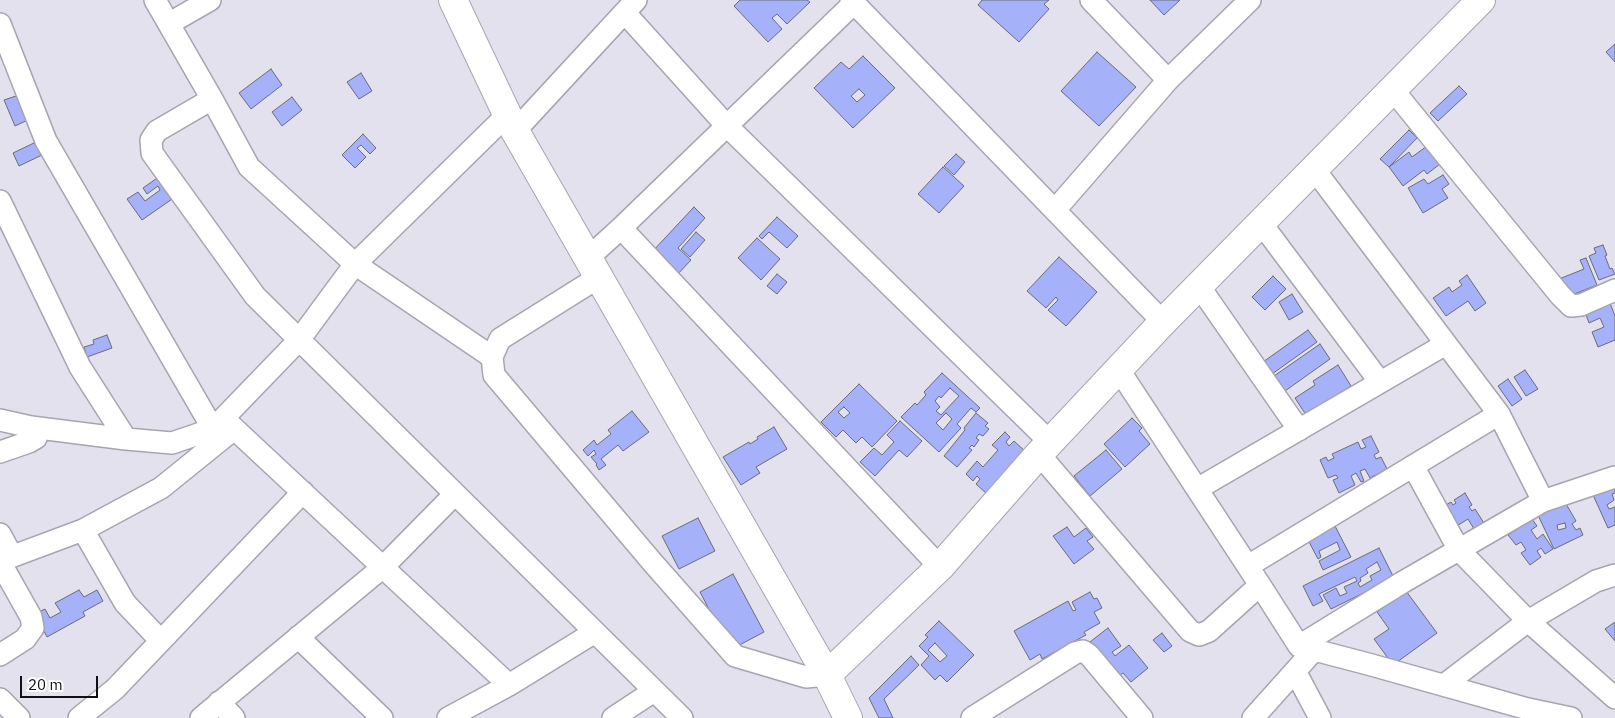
<!DOCTYPE html>
<html>
<head>
<meta charset="utf-8">
<style>
  body { margin:0 }
  #map { position:relative; width:1615px; height:718px; overflow:hidden; background:#e4e1ee; font-family:"IBM Plex Sans",sans-serif }
  canvas { display:block }
  .scale { position:absolute; left:20px; top:676px; width:78px; height:22px; box-sizing:border-box; border:2px solid #100f13; border-top:0; padding-left:6px; font-size:15px; line-height:18px; white-space:nowrap; color:#100f13; -webkit-text-stroke:4px #fff; paint-order:stroke }
</style>
</head>
<body>
<div id="map">
<canvas width="1615" height="718"></canvas>
<div class="scale">20 m</div>
</div>
<script>
const c = document.querySelector('canvas').getContext('2d');
c.lineJoin = 'round';
function fillPath(path, color) { c.fillStyle = color; c.fill(path, 'evenodd'); }
const toPath = rows => new Path2D(rows.map(r => 'M' + r).join(''));
function strokePath(path, color, width, dash) { c.strokeStyle = color; c.lineWidth = width; c.lineCap = dash ? 'butt' : 'round'; c.setLineDash(dash || []); c.stroke(path); }
const building = toPath([
  [740,0,807,0,810,2,787,24,777,14,772,18,782,29,768,42,734,6,740,0],
  [982,0,1049,0,1044,4,1049,9,1019,42,978,5,982,0],
  [1150,0,1180,0,1164,15,1150,0],
  [1615,44,1615,62,1606,52,1615,44],
  [1097,52,1136,87,1099,126,1061,91,1097,52],
  [863,56,895,88,853,128,814,88,841,62,849,69,863,56],
  [859,89,865,95,857,102,851,96,859,89],
  [271,69,282,85,251,109,239,93,271,69],
  [361,73,372,91,359,99,347,82,361,73],
  [1459,86,1467,94,1438,121,1430,113,1459,86],
  [22,94,32,118,15,126,4,100,22,94],
  [292,97,302,110,282,126,272,112,292,97],
  [1409,130,1417,138,1389,167,1380,159,1409,130],
  [363,134,376,148,370,154,361,145,357,148,366,157,355,168,342,155,363,134],
  [36,142,42,155,19,166,13,153,36,142],
  [1427,146,1440,164,1427,174,1424,170,1403,186,1389,167,1409,152,1412,157,1427,146],
  [956,154,965,162,954,175,944,166,956,154],
  [943,167,964,186,939,213,918,194,943,167],
  [1443,175,1449,184,1442,189,1448,198,1423,213,1408,188,1424,179,1428,184,1443,175],
  [160,176,175,197,142,220,127,199,138,192,145,201,160,190,158,186,147,194,143,188,160,176],
  [694,207,705,218,678,248,691,260,676,276,651,253,694,207],
  [777,217,798,236,787,248,769,232,762,239,759,236,777,217],
  [696,232,705,240,690,257,681,249,696,232],
  [757,238,780,259,761,280,738,258,757,238],
  [1603,245,1607,255,1605,256,1610,269,1612,268,1615,274,1599,280,1589,256,1596,253,1594,248,1603,245],
  [1059,257,1097,292,1066,326,1048,310,1058,300,1056,297,1046,308,1027,291,1059,257],
  [1586,258,1597,285,1567,297,1559,279,1584,269,1580,260,1586,258],
  [777,274,787,282,777,294,767,286,777,274],
  [1467,275,1486,303,1475,311,1468,301,1446,316,1433,298,1449,287,1452,292,1462,285,1459,281,1467,275],
  [1273,276,1286,289,1265,310,1252,297,1273,276],
  [1292,294,1303,312,1289,320,1279,302,1292,294],
  [1610,303,1615,316,1615,340,1598,347,1592,332,1604,327,1600,318,1589,323,1585,312,1610,303],
  [1308,330,1317,342,1272,374,1263,362,1308,330],
  [107,335,112,348,87,357,84,347,94,344,93,340,107,335],
  [1320,344,1330,359,1285,391,1274,376,1320,344],
  [1338,365,1351,386,1306,415,1295,398,1315,385,1313,381,1338,365],
  [1525,370,1538,389,1526,396,1514,377,1525,370],
  [942,373,980,408,976,412,971,408,957,424,961,428,939,452,901,417,915,403,917,405,926,395,924,392,942,373],
  [950,388,959,396,941,415,936,411,940,407,935,401,939,396,941,398,950,388],
  [946,413,952,419,943,430,936,423,946,413],
  [1508,379,1522,399,1512,406,1498,386,1508,379],
  [859,384,897,421,872,447,862,437,856,443,843,430,836,437,821,422,859,384],
  [844,407,850,413,844,418,838,412,844,407],
  [632,411,649,432,623,451,618,445,601,459,606,465,599,470,596,465,597,464,591,457,596,454,594,450,588,456,583,450,594,440,597,445,611,434,608,430,632,411],
  [976,413,988,423,985,426,989,429,983,436,979,434,976,438,979,440,974,447,972,445,969,448,972,450,957,467,944,456,965,430,964,428,976,413],
  [1132,418,1142,428,1139,431,1150,444,1125,467,1104,444,1132,418],
  [900,421,922,441,907,457,899,450,875,476,860,462,874,448,882,455,894,442,887,435,900,421],
  [774,427,787,449,756,467,760,473,741,485,723,457,749,442,750,444,758,439,757,437,774,427],
  [1005,432,1010,437,1006,442,1009,446,1014,441,1026,452,987,494,976,484,980,479,977,476,973,481,966,474,977,461,983,467,998,450,992,445,1005,432],
  [1371,436,1379,452,1374,455,1376,459,1381,457,1387,469,1370,478,1365,469,1360,471,1364,481,1361,482,1356,473,1351,476,1355,485,1339,493,1333,480,1338,478,1336,475,1328,478,1320,460,1326,457,1328,461,1334,458,1332,454,1358,442,1361,449,1366,447,1362,440,1371,436],
  [1106,450,1122,469,1090,496,1074,476,1106,450],
  [1615,485,1615,493,1612,494,1614,500,1607,505,1609,509,1615,507,1615,525,1608,528,1593,495,1615,485],
  [1465,493,1472,505,1469,507,1472,511,1475,509,1484,523,1474,529,1468,519,1452,529,1439,509,1451,502,1453,505,1456,503,1454,500,1465,493],
  [1565,502,1576,521,1572,524,1576,530,1580,528,1583,535,1554,549,1537,513,1565,502],
  [1565,523,1566,528,1558,530,1557,525,1565,523],
  [698,518,715,551,679,569,662,536,698,518],
  [1532,519,1537,526,1531,530,1537,539,1543,534,1553,549,1545,554,1541,548,1537,551,1541,557,1530,565,1521,553,1526,550,1521,542,1516,545,1508,535,1532,519],
  [1334,524,1351,557,1323,570,1319,561,1340,550,1337,542,1319,551,1321,557,1318,559,1307,538,1334,524],
  [1067,527,1074,537,1086,528,1093,537,1087,541,1094,549,1074,564,1053,536,1067,527],
  [1379,548,1394,578,1331,609,1323,595,1336,588,1340,596,1347,593,1344,587,1357,581,1355,577,1319,594,1323,601,1313,606,1303,586,1379,548],
  [1377,562,1381,570,1370,576,1372,580,1360,587,1358,583,1361,581,1360,578,1368,573,1366,569,1377,562],
  [733,574,764,632,730,650,700,592,733,574],
  [79,590,84,597,97,590,103,601,83,612,85,616,47,637,35,614,45,609,50,618,61,612,55,603,79,590],
  [1406,591,1437,633,1393,665,1374,639,1389,629,1377,612,1406,591],
  [1090,592,1094,599,1097,598,1102,608,1094,612,1100,623,1084,632,1086,635,1042,659,1040,654,1030,660,1014,631,1068,601,1073,611,1076,610,1072,602,1090,592],
  [939,621,974,655,947,682,940,675,935,680,921,665,929,656,919,646,928,637,925,635,939,621],
  [935,643,947,656,940,662,928,650,935,643],
  [1615,622,1615,641,1605,629,1615,622],
  [1108,628,1121,646,1112,652,1115,656,1129,645,1148,668,1131,682,1123,673,1113,680,1086,645,1108,628],
  [1162,633,1172,646,1164,652,1153,640,1162,633],
  [911,656,919,665,884,699,893,718,879,718,869,698,911,656]
]);
fillPath(building, '#a5b1f9');
strokePath(building, '#696c77', 1);
const street = toPath([
  [155,0,212,99,157,131,151,140,152,153,255,296,682,718],
  [851,0,1163,322],
  [1091,0,1168,80],
  [625,13,726,125,1050,442],
  [170,23,210,0],
  [0,24,46,141,213,429],
  [1393,90,1560,295,1571,306,1581,305,1615,290],
  [212,99,249,167,355,264,507,115],
  [515,131,636,0],
  [1314,169,1499,414,1543,501],
  [0,201,80,367,126,439],
  [1055,210,1168,80,1250,0],
  [1261,223,1380,382],
  [621,228,940,567],
  [588,258,621,228,854,3],
  [599,277,500,339,492,357,494,375,653,563,735,656,806,677,827,675],
  [1199,286,1299,430],
  [1119,370,1260,585,1299,646,1368,664,1528,709,1571,718],
  [224,419,509,685],
  [0,420,31,427,126,439,172,443,213,429,299,340,355,264,492,357],
  [0,452,29,442,36,438,31,427],
  [1039,454,1190,631,1199,635,1209,631,1260,585],
  [1413,466,1459,550,1528,621,1615,698],
  [1197,489,1446,344],
  [83,530,125,603,161,641],
  [0,534,12,556],
  [0,561,83,530,161,488,234,429],
  [0,562,31,617,33,628,25,639,0,655],
  [1248,566,1499,414],
  [298,637,382,718],
  [1299,646,1403,582,1543,501,1615,477],
  [1295,671,1320,718],
  [1444,685,1528,621,1596,581,1615,575],
  [0,699,19,718],
  [219,702,234,718],
  [79,718,115,689,303,492],
  [201,718,383,567,455,494],
  [448,718,509,685,595,632],
  [613,718,654,691],
  [972,718,1075,653,1083,651,1089,655,1142,718],
  [1253,718,1314,650]
]);
const secondary = toPath([
  [453,0,515,131,827,675,848,718],
  [827,675,940,567,1039,454,1163,322,1481,0]
]);
strokePath(street, '#a7a4b0', 24);
strokePath(secondary, '#a7a4b0', 30);
strokePath(street, '#fff', 21);
strokePath(secondary, '#fff', 28);
</script>
</body>
</html>
